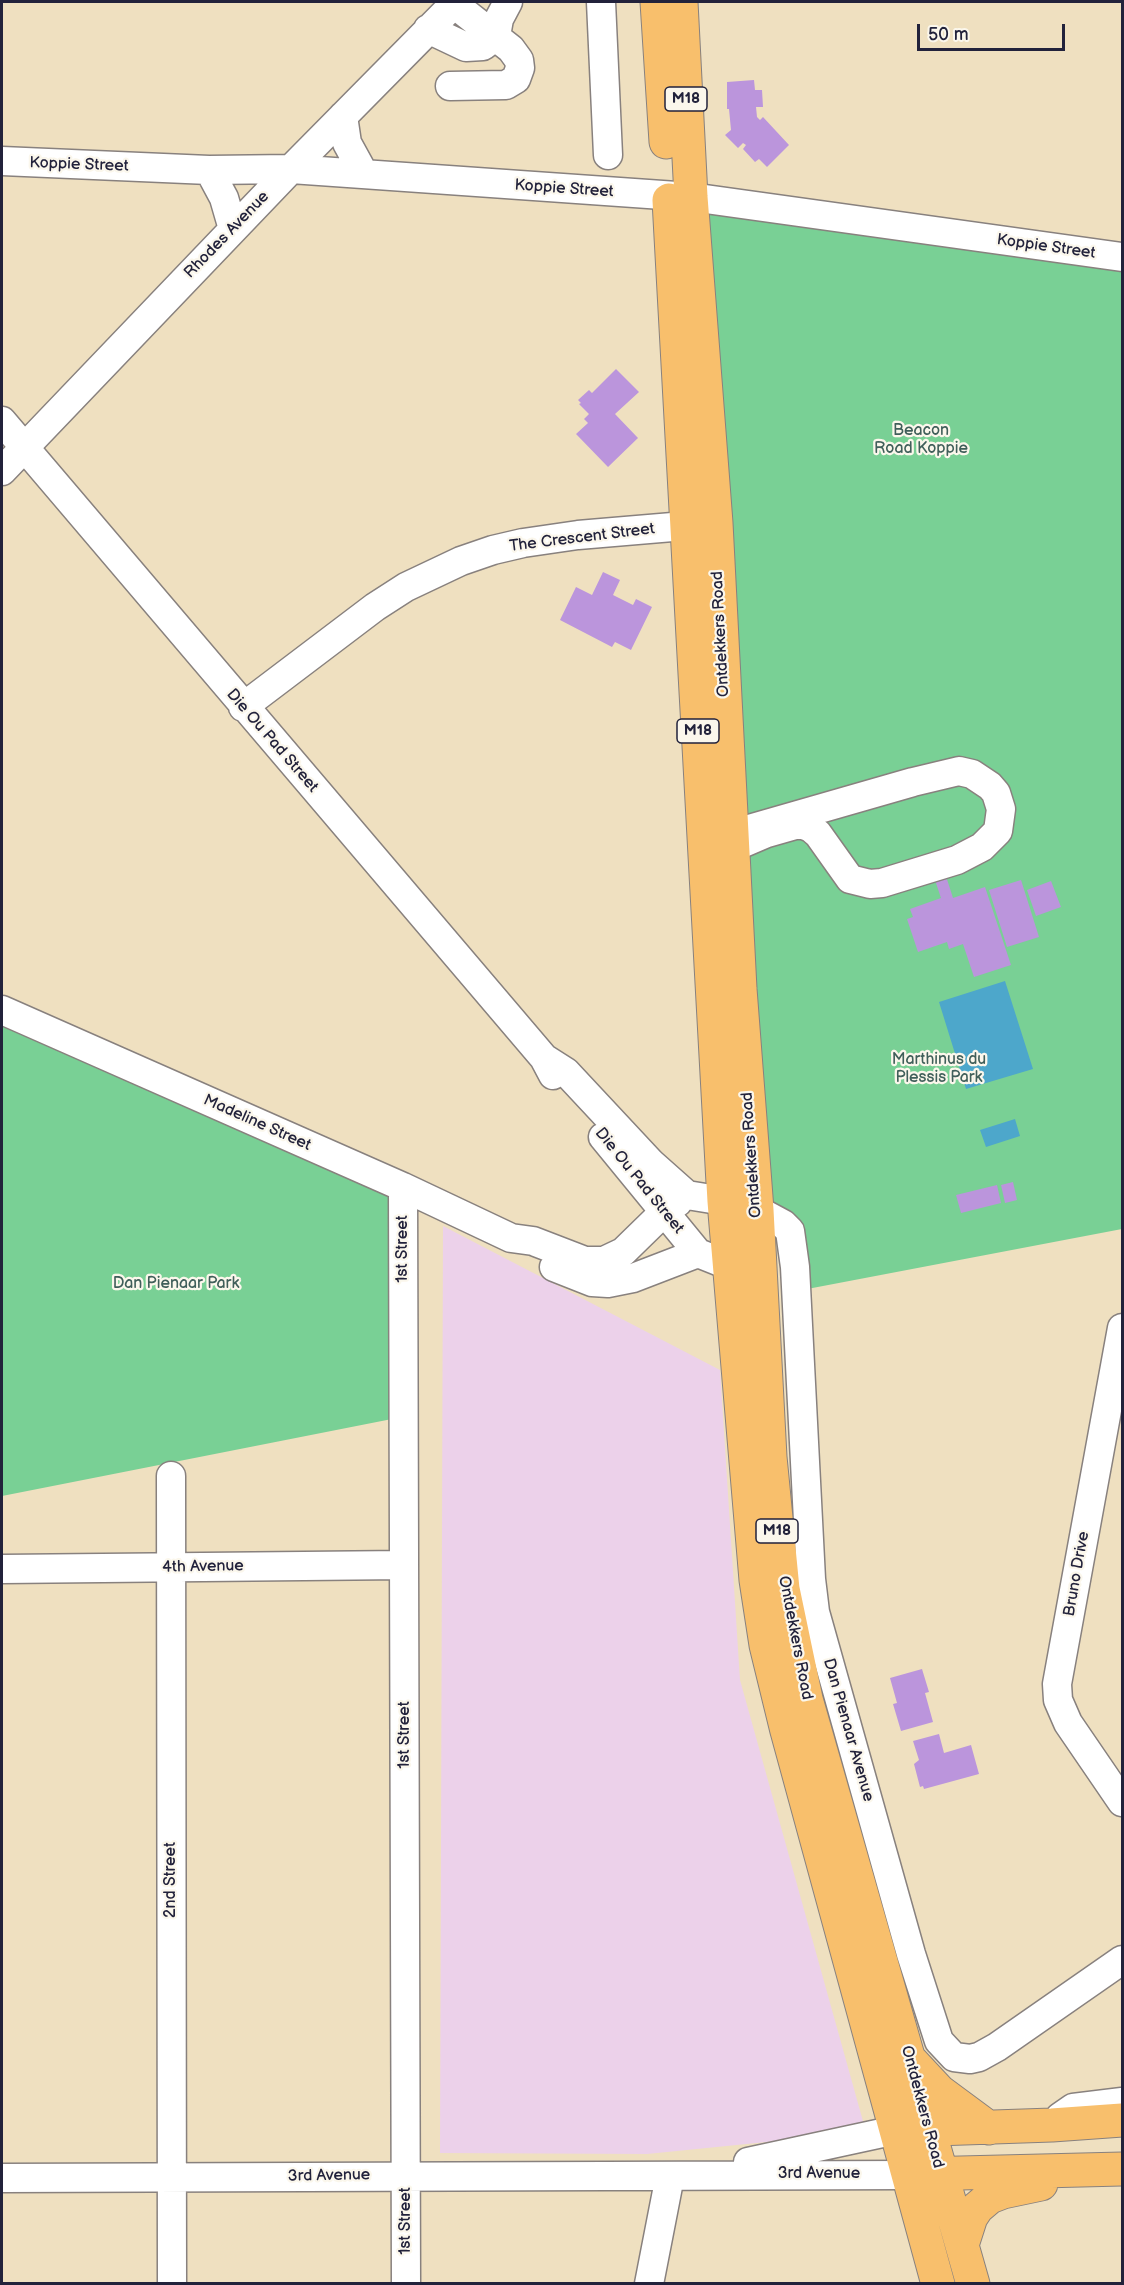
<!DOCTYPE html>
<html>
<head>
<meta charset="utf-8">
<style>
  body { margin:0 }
  #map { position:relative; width:1124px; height:2285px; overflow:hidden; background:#efe0c0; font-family:"Balsamiq Sans",sans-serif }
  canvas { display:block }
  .frame { position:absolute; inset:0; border:3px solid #22223b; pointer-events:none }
  .scale { position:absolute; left:917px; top:24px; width:148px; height:27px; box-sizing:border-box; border:3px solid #22223b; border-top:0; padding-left:8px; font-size:18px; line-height:21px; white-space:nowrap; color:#22223b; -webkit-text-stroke:4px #fbf7ec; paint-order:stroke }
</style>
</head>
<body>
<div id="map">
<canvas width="1124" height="2285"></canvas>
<div class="frame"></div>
<div class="scale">50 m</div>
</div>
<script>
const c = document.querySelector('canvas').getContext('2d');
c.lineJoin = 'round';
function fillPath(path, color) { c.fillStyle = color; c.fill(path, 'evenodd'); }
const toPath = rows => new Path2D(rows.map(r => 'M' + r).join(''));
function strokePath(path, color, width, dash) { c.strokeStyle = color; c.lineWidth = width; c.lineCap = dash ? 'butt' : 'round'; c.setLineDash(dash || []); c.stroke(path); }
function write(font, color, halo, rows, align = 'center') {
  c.font = font + ' "Balsamiq Sans",sans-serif'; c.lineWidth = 4.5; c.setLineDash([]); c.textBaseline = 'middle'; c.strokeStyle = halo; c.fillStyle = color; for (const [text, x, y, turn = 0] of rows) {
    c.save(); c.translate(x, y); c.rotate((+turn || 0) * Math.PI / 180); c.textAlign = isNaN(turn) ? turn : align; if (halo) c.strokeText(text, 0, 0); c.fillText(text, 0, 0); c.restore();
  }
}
fillPath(toPath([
  [443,1226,720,1370,740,1680,866,2132,647,2154,440,2153]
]), '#ecd1ea');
fillPath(toPath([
  [703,206,1122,264,1122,1229,802,1290,767,1208],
  [2,1017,396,1191,397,1418,2,1496]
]), '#79d095');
fillPath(toPath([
  [1005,981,1033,1069,966,1089,939,1002],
  [1015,1119,1020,1136,986,1147,980,1130]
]), '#4da7cb');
fillPath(toPath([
  [754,80,755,90,762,90,763,107,756,107,757,117,760,120,763,117,789,145,767,167,759,159,755,162,743,149,746,145,743,143,738,148,725,135,731,130,729,109,727,109,727,82],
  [616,369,639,392,615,414,638,438,608,467,576,434,588,423,584,419,589,414,579,404,581,403,578,400,589,390,592,393],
  [603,572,620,580,613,595,633,605,636,599,652,607,631,650,615,642,612,647,560,620,576,587,592,595],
  [944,870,953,898,985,887,1011,965,974,977,963,944,949,949,947,942,918,952,907,919,913,917,910,909,941,898,933,874],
  [1021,880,1039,937,1007,947,989,890],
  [1051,881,1061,907,1036,916,1027,890],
  [1013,1182,1017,1200,1005,1203,1001,1185],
  [997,1185,1001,1203,961,1213,956,1195],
  [922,1669,929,1692,925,1693,933,1722,901,1731,893,1704,897,1703,890,1678],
  [939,1734,944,1753,971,1745,979,1774,924,1789,923,1786,920,1787,914,1764,919,1760,913,1741]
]), '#bb95dc');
const minor = toPath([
  [601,2,608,155],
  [428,29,466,47,483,46,496,36,499,19,508,2],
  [450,86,506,85,516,79,520,68,519,60,511,49,454,4],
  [343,116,347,143,364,174],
  [2,161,209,170,291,169,691,197,1122,257],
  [209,170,224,198,233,229],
  [2,421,544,1058,553,1075],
  [2,471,291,169,456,2],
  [243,707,375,607,406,587,461,561,493,550,523,543,578,535,708,524],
  [732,848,767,833,795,825,803,825,811,828,818,834,850,879,870,884,882,883,957,860,982,847,998,831,1001,809,996,793,990,786,972,774,959,771,913,782,732,834],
  [2,1010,403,1187,511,1238,533,1241,585,1261,604,1261,623,1252,664,1212,678,1202],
  [544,1058,566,1072,651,1163,687,1195,724,1201,757,1210,783,1224,790,1231,795,1267,811,1579,815,1612,911,1954,939,2041,954,2057,970,2059,979,2057,997,2047,1122,1960],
  [603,1137,698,1253,728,1265,748,1267],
  [403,1187,406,2284],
  [554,1267,592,1282,608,1283,633,1278,698,1253],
  [1122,1328,1057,1684,1058,1700,1068,1723,1122,1802],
  [171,1476,172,2284],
  [2,1569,404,1565],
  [1060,2117,1073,2108,1122,2102],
  [748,2162,896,2130],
  [2,2178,908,2175],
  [649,2284,670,2176]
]);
const major = toPath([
  [657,2,666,142],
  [681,2,691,197,716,523,740,989,757,1210,770,1457,783,1589,806,1699,973,2284],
  [669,200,724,1201,756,1580,766,1645,787,1731,938,2284],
  [911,2061,939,2091,989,2128],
  [906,2130,1052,2125,1122,2120],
  [920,2174,1122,2169],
  [962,2245,971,2217,977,2208,990,2197,1003,2192,1041,2184]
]);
strokePath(minor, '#88817e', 31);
strokePath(major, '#88817e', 35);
strokePath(minor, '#fff', 28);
strokePath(major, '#f8bf6c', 33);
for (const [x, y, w] of [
  [686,99,42],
  [698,731,42],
  [777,1531,42]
]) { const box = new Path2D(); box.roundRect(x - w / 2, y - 12, w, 24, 4.5); c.fillStyle = '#fbf7ec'; c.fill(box); strokePath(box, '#22223b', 1.5); }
write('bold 15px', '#22223b', null, [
  ["M18",686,99],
  ["M18",698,731],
  ["M18",777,1531]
]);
write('16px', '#22223b', '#fbf7ec', [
  ["Koppie Street",79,165,2],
  ["Koppie Street",564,189,4],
  ["Rhodes Avenue",227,235,-46],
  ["Koppie Street",1046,247,8],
  ["The Crescent Street",582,538,-7],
  ["Ontdekkers Road",721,634,-93],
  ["Die Ou Pad Street",272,741,49],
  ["Madeline Street",257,1123,24],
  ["Ontdekkers Road",752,1155,-94],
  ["Die Ou Pad Street",639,1181,51],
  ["1st Street",403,1249,-90],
  ["4th Avenue",203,1567,-1],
  ["Bruno Drive",1077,1574,-80],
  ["Ontdekkers Road",795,1638,79],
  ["Dan Pienaar Avenue",848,1730,74],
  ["1st Street",405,1735,-90],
  ["2nd Street",171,1880,-90],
  ["Ontdekkers Road",922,2107,75],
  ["3rd Avenue",819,2174],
  ["3rd Avenue",329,2176,-1],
  ["1st Street",406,2221,-90]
]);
write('16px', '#405f5a', '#fbf7ec', [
  ["Beacon",921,431],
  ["Road Koppie",921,449],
  ["Marthinus du",939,1060],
  ["Plessis Park",939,1078],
  ["Dan Pienaar Park",176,1284]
]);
</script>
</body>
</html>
